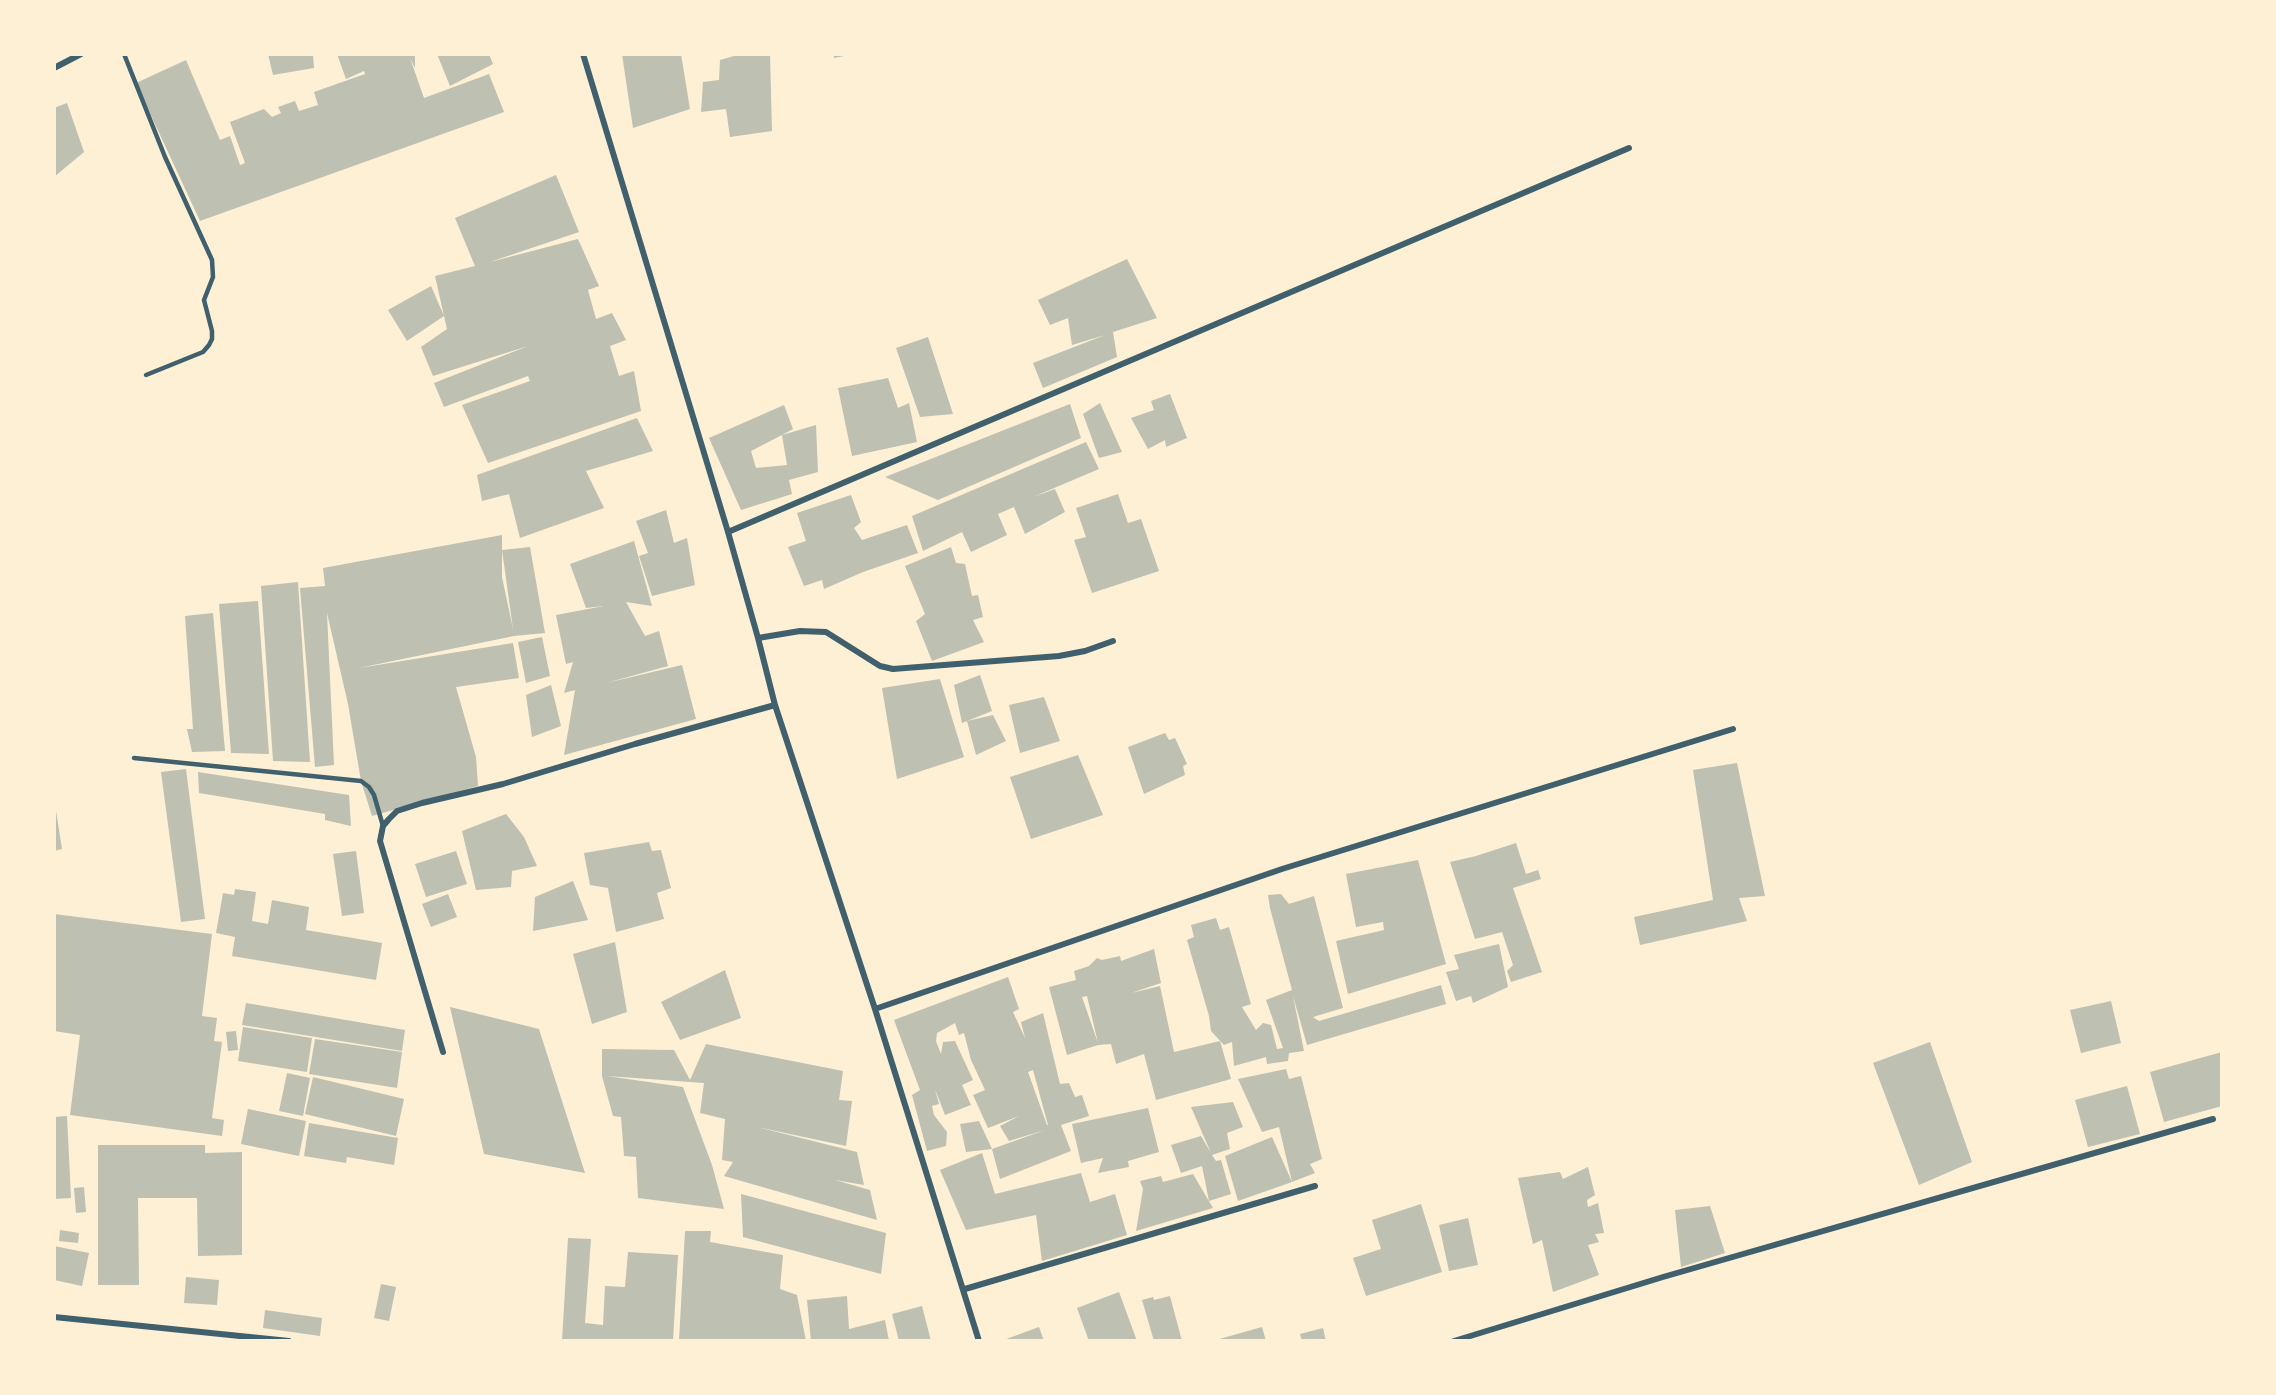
<!DOCTYPE html>
<html>
<head>
<meta charset="utf-8">
<style>
  body { margin:0 }
  #map { position:relative; width:2276px; height:1395px; overflow:hidden; background:#fdf0d5; font-family:"Noto Sans",sans-serif }
  canvas { display:block }
  .frame { position:absolute; inset:0; border:56px solid #fdf0d5; pointer-events:none }
</style>
</head>
<body>
<div id="map">
<canvas width="2276" height="1395"></canvas>
<div class="frame"></div>
</div>
<script>
const c = document.querySelector('canvas').getContext('2d');
c.lineJoin = 'round';
function fillPath(path, color) { c.fillStyle = color; c.fill(path, 'evenodd'); }
const toPath = rows => new Path2D(rows.map(r => 'M' + r).join(''));
function strokePath(path, color, width, dash) { c.strokeStyle = color; c.lineWidth = width; c.lineCap = dash ? 'butt' : 'round'; c.setLineDash(dash || []); c.stroke(path); }
fillPath(toPath([
  [268,54,313,54,314,68,273,75],
  [337,54,415,54,415,68,410,58,424,98,489,74,504,112,200,221,136,83,186,60,220,140,230,136,240,165,245,163,230,122,264,109,272,117,281,113,278,107,295,101,299,111,318,105,314,92,365,74,364,71,346,79],
  [437,54,489,54,493,64,450,86],
  [622,54,681,54,690,109,633,128],
  [741,54,770,54,772,131,730,137,726,109,701,112,703,82,719,80,720,60],
  [834,54,849,54,849,55,834,58],
  [67,103,84,152,54,177,54,108],
  [556,175,579,232,490,262,578,239,599,286,588,290,596,319,612,313,626,340,610,346,619,376,634,371,641,411,488,463,462,405,530,381,528,376,444,407,434,383,528,346,433,376,421,347,447,329,444,316,407,341,388,310,431,286,444,316,435,276,475,266,455,218],
  [1127,259,1157,318,1113,332,1117,357,1043,388,1033,363,1105,335,1072,345,1068,318,1050,325,1038,300],
  [928,337,953,414,920,417,896,348],
  [888,378,898,408,909,403,917,442,852,456,838,388],
  [1170,394,1187,438,1166,447,1165,440,1148,449,1131,418,1154,410,1151,401],
  [1100,403,1122,452,1099,458,1083,414],
  [1070,404,1081,438,938,500,885,477],
  [784,405,793,429,782,435,816,425,818,472,789,480,792,494,741,510,709,438],
  [782,435,787,465,756,468,751,451],
  [637,418,653,451,586,471,604,508,520,538,509,494,482,501,477,475],
  [1086,442,1099,469,1033,497,1055,489,1065,512,1025,534,1014,507,998,514,1007,535,971,552,962,532,923,551,912,516],
  [1118,494,1128,523,1141,519,1159,571,1092,593,1074,540,1086,537,1076,508],
  [851,495,861,522,854,528,862,540,907,525,918,553,863,572,824,589,822,580,804,586,788,547,806,541,797,513],
  [666,510,674,543,687,538,695,585,652,596,639,556,648,553,636,521],
  [502,535,502,577,513,629,502,550,530,547,545,633,514,636,359,668,513,643,519,678,456,687,476,757,478,786,372,816,361,781,348,704,327,613,334,765,315,767,300,588,325,586,323,568],
  [634,541,652,606,626,602,645,636,659,631,668,666,606,683,682,665,696,719,564,755,575,690,564,693,573,662,566,664,556,615,604,606,586,608,570,564],
  [951,547,956,563,965,564,972,596,978,595,983,617,973,620,984,642,932,661,916,621,925,614,905,566],
  [298,582,310,762,273,761,261,586],
  [258,601,269,754,231,753,219,604],
  [213,613,225,751,192,752,187,729,193,729,185,616],
  [542,637,550,676,526,683,518,642],
  [980,675,992,711,962,723,954,685],
  [940,679,964,757,897,779,882,688],
  [551,685,561,726,532,737,526,695],
  [1044,697,1060,741,1020,753,1009,705],
  [993,715,1006,741,976,755,967,721],
  [1165,733,1169,740,1175,738,1187,764,1183,766,1185,775,1144,794,1128,747],
  [1078,755,1103,815,1031,839,1010,777],
  [1737,763,1765,896,1739,898,1747,921,1640,945,1634,917,1713,900,1693,770],
  [186,769,205,919,181,922,161,772],
  [198,772,349,795,351,826,325,820,325,814,199,793],
  [54,798,62,849,54,851],
  [506,814,524,837,537,866,512,871,511,887,476,890,462,831],
  [649,842,652,851,661,850,671,888,657,893,664,919,616,932,608,888,590,885,584,853],
  [1516,843,1526,874,1538,870,1541,879,1513,888,1542,972,1511,982,1507,971,1513,965,1502,932,1475,939,1450,862,1476,856],
  [356,851,364,913,342,916,333,854],
  [456,851,467,884,426,897,415,864],
  [1418,860,1446,964,1348,994,1336,941,1384,930,1383,922,1356,927,1346,874],
  [573,881,588,920,533,931,535,897],
  [235,889,256,892,252,921,268,924,272,900,309,907,306,930,382,943,376,980,232,956,235,937,216,933,223,893,234,895],
  [448,894,457,917,431,927,422,904],
  [1281,894,1289,904,1314,896,1343,1008,1313,1017,1319,1021,1441,985,1446,1004,1307,1045,1293,996,1304,1051,1289,1053,1288,1061,1267,1064,1266,1057,1234,1066,1232,1042,1224,1045,1211,1031,1209,1016,1187,940,1194,937,1191,925,1216,918,1220,930,1229,927,1251,1004,1242,1007,1256,1030,1263,1023,1271,1025,1277,1049,1283,1048,1266,1000,1292,990,1270,908,1268,895],
  [54,914,212,934,202,1016,217,1018,214,1041,222,1042,212,1118,224,1120,222,1136,70,1115,80,1035,54,1031],
  [615,942,627,1012,592,1024,573,954],
  [1499,944,1508,987,1473,1003,1471,996,1456,1001,1446,972,1459,969,1454,955],
  [1154,949,1161,983,1131,993,1160,986,1174,1052,1220,1041,1231,1079,1156,1100,1144,1054,1116,1064,1111,1044,1098,1045,1067,1055,1049,987,1076,980,1074,971,1089,966,1097,958,1102,960,1120,956,1121,961],
  [1087,996,1098,1043,1082,997],
  [725,970,741,1018,680,1040,661,1002],
  [1008,977,1019,1009,1013,1012,1025,1038,1021,1022,1043,1013,1060,1084,1069,1083,1075,1097,1082,1095,1089,1116,1061,1125,1071,1151,1000,1179,992,1149,1045,1130,1009,1141,1000,1126,1019,1116,988,1128,973,1095,985,1090,971,1060,964,1033,959,1035,955,1023,937,1033,936,1041,941,1054,943,1042,955,1041,973,1080,962,1085,971,1105,945,1115,935,1089,939,1104,932,1106,934,1115,947,1132,946,1146,927,1151,912,1095,920,1090,894,1020],
  [1033,1070,1048,1125,1047,1125,1028,1072],
  [2111,1001,2121,1043,2081,1053,2070,1010],
  [246,1003,405,1030,402,1051,242,1025],
  [450,1007,539,1029,585,1173,484,1154],
  [243,1027,312,1038,307,1072,238,1061],
  [236,1031,238,1050,228,1051,226,1032],
  [315,1039,402,1052,397,1088,309,1074],
  [1930,1042,1972,1162,1919,1185,1873,1063],
  [706,1044,843,1071,839,1100,852,1101,846,1146,757,1127,857,1152,864,1185,835,1180,870,1190,877,1220,724,1176,733,1162,722,1160,725,1119,700,1113,704,1083,607,1076,683,1087,712,1165,724,1209,638,1198,636,1157,624,1156,621,1117,613,1116,602,1076,602,1049,674,1050,690,1080],
  [2222,1052,2222,1106,2164,1122,2150,1072],
  [1286,1069,1289,1079,1301,1076,1322,1159,1310,1164,1315,1173,1292,1182,1279,1127,1262,1132,1238,1079],
  [287,1073,310,1078,303,1116,279,1111],
  [313,1077,404,1099,396,1136,305,1114],
  [2127,1086,2140,1134,2088,1147,2075,1100],
  [1233,1102,1243,1127,1227,1133,1230,1149,1212,1155,1216,1161,1221,1160,1231,1194,1209,1201,1202,1166,1181,1173,1171,1145,1201,1136,1211,1153,1191,1107],
  [1148,1108,1159,1152,1128,1161,1129,1167,1098,1173,1103,1158,1081,1163,1072,1124],
  [248,1109,306,1121,299,1156,241,1144],
  [67,1116,71,1198,54,1199,54,1117],
  [979,1121,992,1149,966,1152,960,1124],
  [309,1123,398,1138,394,1165,347,1157,346,1163,304,1156],
  [1272,1137,1292,1182,1238,1201,1225,1156],
  [98,1145,205,1145,205,1153,242,1152,242,1255,198,1256,197,1198,138,1198,139,1285,98,1285],
  [982,1153,995,1194,1081,1173,1090,1202,1115,1194,1127,1235,1042,1261,1036,1215,966,1230,940,1170],
  [1588,1167,1595,1195,1587,1200,1588,1207,1598,1203,1604,1233,1595,1234,1599,1242,1588,1245,1599,1275,1553,1292,1542,1240,1533,1244,1518,1178,1560,1172,1563,1179],
  [1193,1174,1213,1208,1136,1231,1143,1189,1140,1181,1161,1176,1163,1182],
  [84,1187,86,1212,76,1213,74,1188],
  [741,1194,886,1233,881,1274,743,1237],
  [1421,1204,1442,1272,1366,1296,1353,1258,1381,1249,1372,1220],
  [1710,1206,1725,1253,1681,1267,1675,1210],
  [1468,1218,1478,1265,1449,1271,1439,1225],
  [60,1230,79,1233,78,1243,59,1241],
  [685,1231,711,1231,710,1242,783,1255,780,1289,797,1295,806,1341,679,1341],
  [568,1238,591,1239,585,1323,603,1325,605,1286,625,1287,628,1252,678,1255,673,1341,562,1341],
  [54,1246,89,1253,82,1286,54,1280],
  [186,1277,219,1280,217,1305,184,1303],
  [381,1284,396,1287,389,1321,374,1318],
  [1119,1292,1137,1341,1089,1341,1077,1308],
  [847,1296,849,1329,885,1320,889,1341,811,1341,807,1300],
  [1170,1296,1182,1341,1154,1341,1142,1300,1153,1297,1154,1300],
  [922,1306,931,1341,899,1341,892,1314],
  [265,1310,322,1318,320,1336,263,1328],
  [1039,1327,1044,1341,1001,1341],
  [1262,1327,1266,1341,1216,1341,1216,1340],
  [1323,1328,1326,1341,1302,1341,1300,1334]
]), '#bec0b2');
strokePath(toPath([
  [124,54,165,157,212,260,213,277,204,300,212,331,212,339,209,345,203,352,146,375],
  [134,758,361,781,369,787,374,795,383,826]
]), '#3f606c', 4.5);
strokePath(toPath([
  [583,54,728,532,758,638,775,705,875,1009,979,1341],
  [54,68,81,54],
  [728,532,1629,148],
  [758,638,800,631,826,632,880,666,893,669,1059,656,1085,651,1113,641],
  [875,1009,1282,869,1733,729],
  [443,1052,380,841,383,826,389,819,397,811,422,803,503,784,635,744,775,705],
  [965,1289,1315,1186],
  [54,1317,289,1341],
  [1454,1341,1663,1277,2213,1119]
]), '#3f606c', 6);
</script>
</body>
</html>
